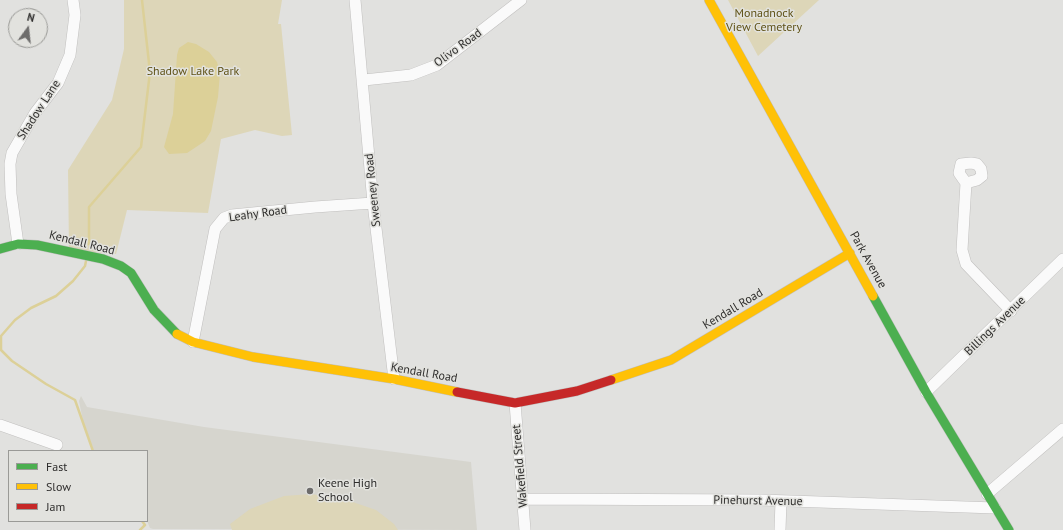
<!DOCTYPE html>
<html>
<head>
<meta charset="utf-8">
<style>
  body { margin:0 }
  #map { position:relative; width:1063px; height:530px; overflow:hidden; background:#e1e1df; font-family:"PT Sans",sans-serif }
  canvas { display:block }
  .legend { position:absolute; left:8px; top:450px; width:140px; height:72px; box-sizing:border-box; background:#e2e2de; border:1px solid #9a9a97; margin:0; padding:5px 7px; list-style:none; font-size:12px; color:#2e2d2c }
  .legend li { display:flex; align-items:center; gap:8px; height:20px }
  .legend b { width:20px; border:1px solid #9a9a97 }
  .north { position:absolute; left:8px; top:8px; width:40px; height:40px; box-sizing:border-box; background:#e2e2de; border:1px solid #9a9a97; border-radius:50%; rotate:15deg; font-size:11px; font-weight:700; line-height:16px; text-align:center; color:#2e2d2c }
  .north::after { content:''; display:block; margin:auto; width:14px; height:18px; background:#6d6c6b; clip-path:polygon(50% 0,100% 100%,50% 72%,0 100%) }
</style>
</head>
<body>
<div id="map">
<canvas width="1063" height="530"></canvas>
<ul class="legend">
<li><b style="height:5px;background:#4caf50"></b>Fast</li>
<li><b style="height:5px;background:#ffc107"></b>Slow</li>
<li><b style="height:5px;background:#c62828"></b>Jam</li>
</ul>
<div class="north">N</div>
</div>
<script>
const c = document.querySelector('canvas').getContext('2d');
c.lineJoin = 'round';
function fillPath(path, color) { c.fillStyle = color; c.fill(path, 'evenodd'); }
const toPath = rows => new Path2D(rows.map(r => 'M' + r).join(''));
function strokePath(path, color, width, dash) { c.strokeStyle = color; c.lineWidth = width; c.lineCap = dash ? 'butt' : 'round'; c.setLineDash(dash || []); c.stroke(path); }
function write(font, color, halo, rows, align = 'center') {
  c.font = font + ' "PT Sans",sans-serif'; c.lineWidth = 3; c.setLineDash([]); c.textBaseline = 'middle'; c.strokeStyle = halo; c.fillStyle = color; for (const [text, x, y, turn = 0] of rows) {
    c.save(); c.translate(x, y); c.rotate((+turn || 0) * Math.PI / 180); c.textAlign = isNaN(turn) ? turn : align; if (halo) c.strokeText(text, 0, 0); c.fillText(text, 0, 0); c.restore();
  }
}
fillPath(toPath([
  [81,396,87,407,204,427,471,462,477,530,153,529,150,528,147,521,147,451,94,451,83,421,79,401]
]), '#d6d5ce');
fillPath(toPath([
  [124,0,282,0,278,24,281,24,292,135,282,136,255,130,221,139,208,213,127,210,116,254,69,250,68,170,112,100,124,49],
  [728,0,819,0,758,56],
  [311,494,347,500,376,510,394,524,398,530,232,530,230,524,250,509,284,496]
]), '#ddd6b8');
fillPath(toPath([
  [188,42,196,44,209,52,217,62,220,73,218,97,211,131,205,141,187,153,169,154,164,147,173,114,177,55,179,48]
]), '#dcd098');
strokePath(toPath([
  [89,244,89,207,141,147,150,72,142,0],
  [86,261,85,266,73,281,56,296,31,308,15,320,1,336,1,350,12,361,46,384,75,400,93,451],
  [140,530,145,525,142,521]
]), '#dcd098', 2.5);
const street = toPath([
  [355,0,373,203,394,379],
  [364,80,411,75,437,65,521,0],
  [971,163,977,164,981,169,982,176,977,180,966,183,959,173,961,164,971,163],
  [966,183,962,250,966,264,1011,311],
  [18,244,11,194,10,164,12,153,35,113,58,83,70,55,75,15,73,0],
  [193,342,215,229,224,218,232,215,315,207,373,203],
  [926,392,1063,259],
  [515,403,525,530],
  [0,425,57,445],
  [987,494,1063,429],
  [522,499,761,500,995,508],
  [780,530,781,501]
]);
const fast = toPath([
  [0,249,18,244,37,245,103,259,121,266,131,273,154,310,177,334],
  [873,296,926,392,1009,530]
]);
const slow = toPath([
  [709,0,873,296],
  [177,334,193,342,253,357,394,379,457,392],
  [611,380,671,360,850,253]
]);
const jam = toPath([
  [457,392,515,403,577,391,611,380]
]);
strokePath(street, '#c0bfbe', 12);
strokePath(fast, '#c0bfbe', 10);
strokePath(slow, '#c0bfbe', 10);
strokePath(jam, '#c0bfbe', 10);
strokePath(street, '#fafafa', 11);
strokePath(fast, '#4caf50', 9);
strokePath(slow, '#ffc107', 9);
strokePath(jam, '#c62828', 9);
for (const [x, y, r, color] of [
  [310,491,4,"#6d6c6b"]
]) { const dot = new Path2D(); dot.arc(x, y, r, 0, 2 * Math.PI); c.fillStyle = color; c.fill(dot); strokePath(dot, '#e2e2de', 1.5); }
write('12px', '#5f5217', '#e2e2de', [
  ["Monadnock",764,14],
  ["View Cemetery",764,28],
  ["Shadow Lake Park",193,72]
]);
write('12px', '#2e2d2c', '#e2e2de', [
  ["Olivo Road",458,48,-36],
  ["Shadow Lane",39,110,-57],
  ["Sweeney Road",373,190,-96],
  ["Leahy Road",258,214,-8],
  ["Kendall Road",82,243,14],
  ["Park Avenue",868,260,61],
  ["Kendall Road",733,309,-31],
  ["Billings Avenue",995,326,-44],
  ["Kendall Road",424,373,10],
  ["Wakefield Street",520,466,-95],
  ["Pinehurst Avenue",758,501,1]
]);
write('12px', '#2e2d2c', '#e2e2de', [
  ["Keene High",318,484],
  ["School",318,498]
], 'left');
</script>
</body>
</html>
